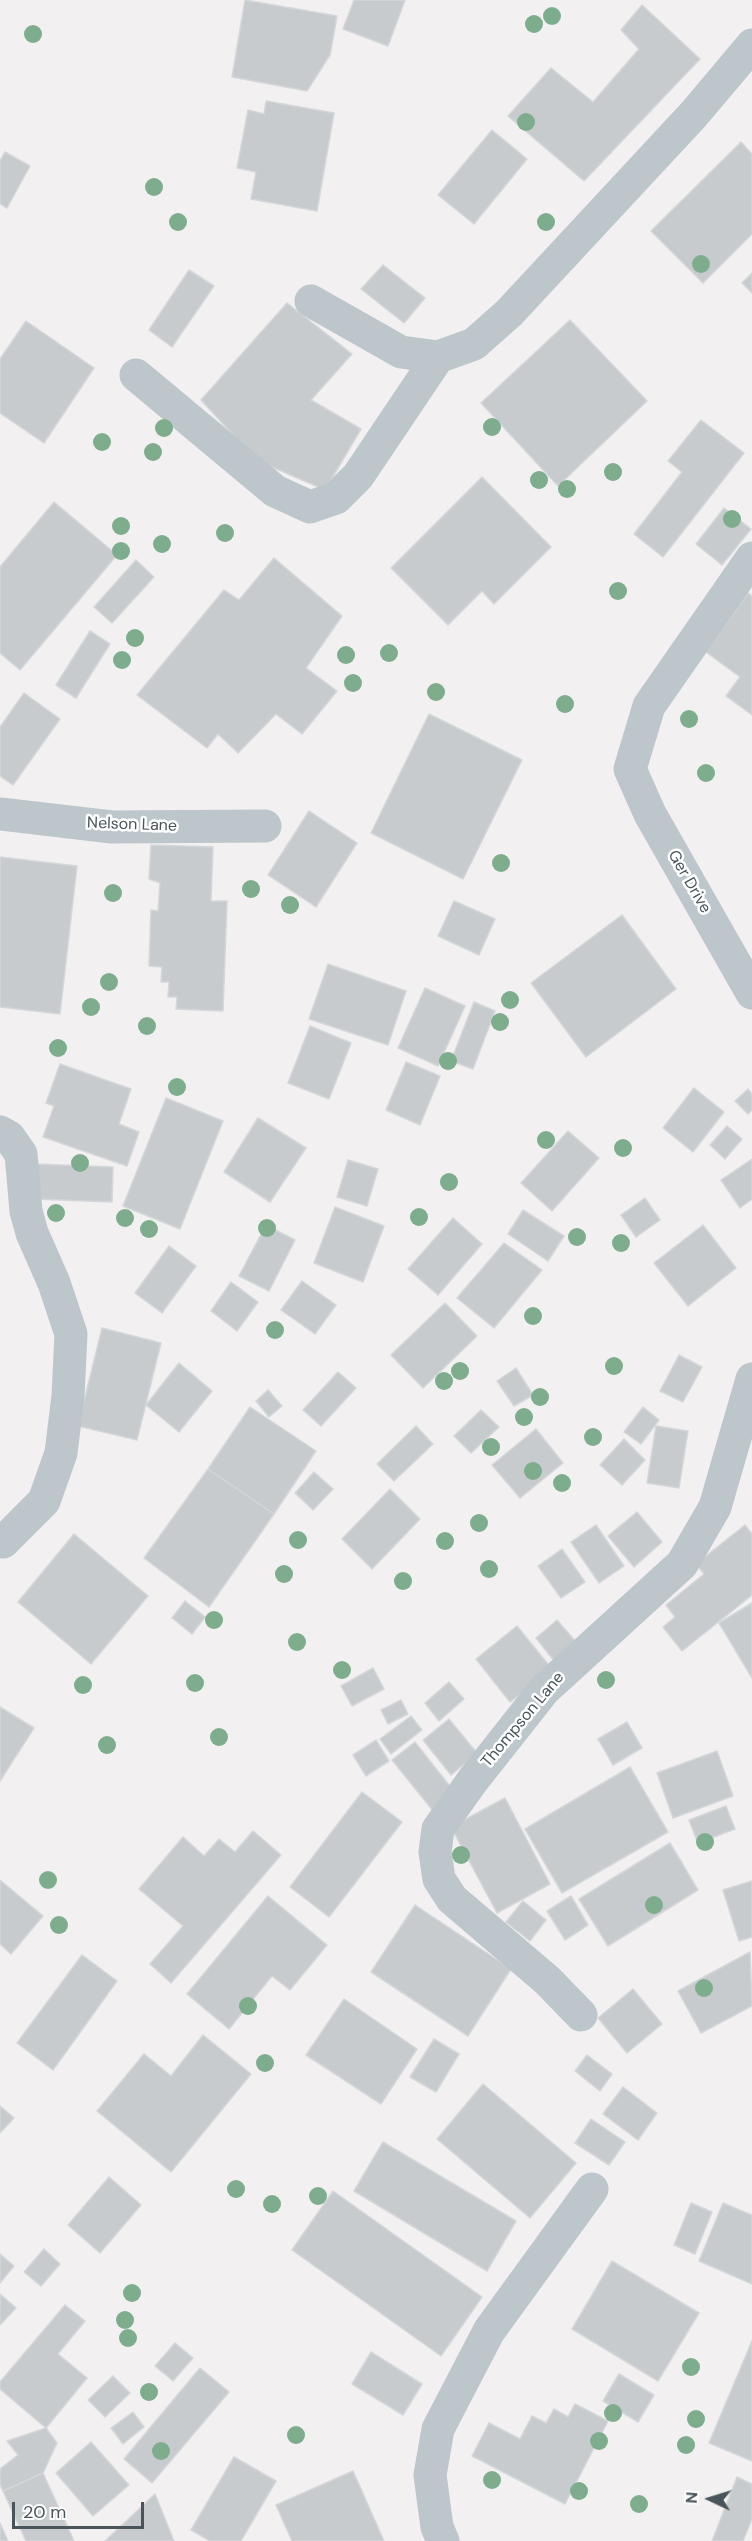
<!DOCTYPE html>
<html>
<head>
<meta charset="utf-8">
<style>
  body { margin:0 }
  #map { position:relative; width:752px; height:2541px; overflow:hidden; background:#f2f0f0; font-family:"DM Sans",sans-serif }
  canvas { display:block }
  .north { position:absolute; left:680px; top:2469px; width:60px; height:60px; -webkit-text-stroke:4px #fff; paint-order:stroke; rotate:274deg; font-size:16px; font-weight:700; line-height:24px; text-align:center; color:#49555b }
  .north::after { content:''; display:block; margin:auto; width:21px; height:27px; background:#49555b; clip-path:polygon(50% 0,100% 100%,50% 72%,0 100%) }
  .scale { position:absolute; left:12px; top:2502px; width:132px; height:27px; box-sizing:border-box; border:3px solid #49555b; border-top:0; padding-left:8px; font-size:18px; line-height:21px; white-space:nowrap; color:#49555b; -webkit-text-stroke:4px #fff; paint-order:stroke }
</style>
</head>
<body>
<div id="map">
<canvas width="752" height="2541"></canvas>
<div class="north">N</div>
<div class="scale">20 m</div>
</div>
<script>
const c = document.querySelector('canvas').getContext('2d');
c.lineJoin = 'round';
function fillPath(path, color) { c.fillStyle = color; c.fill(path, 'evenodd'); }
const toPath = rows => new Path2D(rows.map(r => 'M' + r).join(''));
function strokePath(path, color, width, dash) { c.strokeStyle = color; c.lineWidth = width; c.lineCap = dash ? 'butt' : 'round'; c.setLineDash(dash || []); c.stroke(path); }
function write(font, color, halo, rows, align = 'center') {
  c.font = font + ' "DM Sans",sans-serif'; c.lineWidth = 5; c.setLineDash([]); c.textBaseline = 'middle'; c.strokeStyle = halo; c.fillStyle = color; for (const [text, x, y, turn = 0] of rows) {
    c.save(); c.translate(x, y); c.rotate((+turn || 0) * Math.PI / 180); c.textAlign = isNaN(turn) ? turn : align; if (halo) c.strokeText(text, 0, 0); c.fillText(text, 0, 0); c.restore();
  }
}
const building = toPath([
  [245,0,337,16,330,55,307,91,232,77,245,0],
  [354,0,405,0,388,46,343,29,354,0],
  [642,5,700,59,584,181,508,116,551,68,593,102,639,49,621,30,642,5],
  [266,101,334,113,317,211,251,199,256,172,237,168,248,110,264,114,266,101],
  [492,130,527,159,474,224,438,195,492,130],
  [741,142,752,154,752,234,703,283,651,231,741,142],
  [5,152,30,166,7,208,0,204,0,161,5,152],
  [383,265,425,298,404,323,361,289,383,265],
  [189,270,214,286,172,347,149,330,189,270],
  [752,273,752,293,742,283,752,273],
  [287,303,352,354,311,400,361,429,325,490,256,460,201,400,287,303],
  [570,320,647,401,558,486,481,403,570,320],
  [26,321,94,368,44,443,0,413,0,359,26,321],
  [701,420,744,453,663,557,634,534,682,472,668,461,701,420],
  [482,477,551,547,494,604,482,591,448,625,391,568,482,477],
  [54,502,117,555,20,670,0,653,0,567,54,502],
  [724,508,751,529,722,565,696,544,724,508],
  [274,558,342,616,306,668,337,691,302,734,276,714,238,753,218,734,207,748,137,695,224,590,239,600,274,558],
  [136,560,154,577,112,623,94,607,136,560],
  [748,593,752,596,752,715,726,696,740,677,706,652,748,593],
  [90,631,110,644,76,698,56,685,90,631],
  [24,693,60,719,13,785,0,776,0,727,24,693],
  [429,714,522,760,463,879,371,833,429,714],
  [309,811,357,843,316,907,268,875,309,811],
  [151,845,213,847,211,901,227,901,223,1011,176,1009,177,997,168,997,169,982,161,982,162,967,149,966,151,910,158,911,160,883,149,879,151,845],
  [0,857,77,866,60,1014,0,1007,0,857],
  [454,901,495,919,479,955,438,936,454,901],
  [622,915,676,989,586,1057,531,983,622,915],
  [328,964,406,991,388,1045,309,1019,328,964],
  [425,988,465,1006,438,1066,398,1048,425,988],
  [474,1002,495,1011,473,1069,451,1061,474,1002],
  [310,1026,351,1043,329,1099,288,1083,310,1026],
  [406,1062,440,1076,420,1125,386,1110,406,1062],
  [60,1064,131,1089,119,1124,139,1132,127,1166,43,1137,54,1106,46,1103,60,1064],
  [694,1088,724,1112,693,1152,663,1128,694,1088],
  [748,1089,752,1094,752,1110,748,1114,735,1101,748,1089],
  [166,1098,223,1121,180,1229,123,1206,166,1098],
  [258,1118,306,1148,270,1202,224,1172,258,1118],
  [727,1126,742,1139,725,1159,710,1145,727,1126],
  [568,1131,599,1158,552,1211,521,1183,568,1131],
  [752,1159,752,1199,740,1208,721,1180,752,1159],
  [348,1160,378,1169,367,1206,337,1197,348,1160],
  [36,1164,113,1167,112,1202,34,1199,36,1164],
  [645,1198,660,1220,636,1237,621,1215,645,1198],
  [335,1207,384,1226,363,1282,314,1263,335,1207],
  [523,1210,564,1236,548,1261,508,1234,523,1210],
  [453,1218,482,1244,438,1295,408,1269,453,1218],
  [266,1225,295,1240,269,1291,239,1276,266,1225],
  [703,1225,736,1268,688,1306,654,1263,703,1225],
  [504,1243,542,1270,494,1328,457,1298,504,1243],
  [169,1246,196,1266,162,1313,135,1293,169,1246],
  [302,1281,336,1305,315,1334,281,1310,302,1281],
  [231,1282,258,1302,237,1331,211,1311,231,1282],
  [445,1303,477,1336,423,1388,391,1355,445,1303],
  [102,1328,161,1343,137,1440,78,1426,102,1328],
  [679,1355,702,1367,683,1402,660,1391,679,1355],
  [179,1363,212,1391,179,1432,146,1405,179,1363],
  [516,1368,533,1395,514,1406,497,1381,516,1368],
  [338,1372,356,1388,321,1426,303,1410,338,1372],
  [268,1390,282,1406,269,1417,256,1401,268,1390],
  [250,1407,316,1451,274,1514,208,1469,250,1407],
  [643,1407,659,1420,641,1444,624,1432,643,1407],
  [481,1410,499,1427,471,1453,454,1436,481,1410],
  [416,1426,433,1444,394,1481,377,1464,416,1426],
  [656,1426,688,1431,679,1488,647,1483,656,1426],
  [536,1429,563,1463,520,1498,492,1465,536,1429],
  [624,1439,645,1460,622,1485,600,1465,624,1439],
  [208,1469,274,1514,209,1607,144,1558,208,1469],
  [314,1472,333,1489,313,1510,295,1493,314,1472],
  [390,1489,420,1519,372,1569,342,1539,390,1489],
  [637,1512,662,1542,634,1567,608,1536,637,1512],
  [596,1525,624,1566,599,1583,571,1542,596,1525],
  [745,1525,752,1534,752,1595,682,1651,663,1627,675,1617,666,1605,704,1574,696,1564,745,1525],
  [74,1534,148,1596,91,1664,18,1602,74,1534],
  [562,1549,585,1582,561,1598,538,1566,562,1549],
  [185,1601,205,1617,192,1634,172,1618,185,1601],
  [752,1603,752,1678,719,1623,752,1603],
  [557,1620,577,1643,555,1662,536,1638,557,1620],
  [517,1626,552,1669,510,1702,476,1659,517,1626],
  [373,1668,384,1689,352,1706,341,1686,373,1668],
  [449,1682,464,1699,439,1721,425,1703,449,1682],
  [401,1700,408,1714,388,1724,381,1710,401,1700],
  [0,1707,34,1728,0,1781,0,1707],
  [411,1716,422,1730,391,1754,380,1739,411,1716],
  [449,1719,477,1753,451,1775,423,1740,449,1719],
  [627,1722,642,1748,613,1765,598,1739,627,1722],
  [376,1740,389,1761,366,1776,353,1755,376,1740],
  [415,1742,456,1794,434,1812,392,1760,415,1742],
  [717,1751,733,1796,673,1818,657,1773,717,1751],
  [630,1767,668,1832,562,1893,525,1829,630,1767],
  [362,1792,402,1822,329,1917,290,1887,362,1792],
  [505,1798,550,1884,497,1913,451,1827,505,1798],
  [726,1806,735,1829,698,1843,689,1820,726,1806],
  [253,1831,281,1855,171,1983,150,1964,183,1926,139,1889,183,1837,204,1856,219,1839,235,1852,253,1831],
  [670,1843,698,1890,608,1946,579,1899,670,1843],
  [0,1880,43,1916,11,1954,0,1944,0,1880],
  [752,1881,752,1937,739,1941,723,1890,752,1881],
  [268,1896,327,1945,290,1990,272,1976,229,2029,187,1994,268,1896],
  [571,1896,588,1925,565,1940,547,1911,571,1896],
  [523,1901,546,1920,530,1941,506,1922,523,1901],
  [415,1905,511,1969,468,2036,371,1972,415,1905],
  [750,1952,752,2006,701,2033,678,1991,750,1952],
  [82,1955,117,1981,53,2070,17,2043,82,1955],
  [633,1989,662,2024,627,2053,598,2018,633,1989],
  [344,1999,417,2049,381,2104,306,2055,344,1999],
  [203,2035,251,2074,171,2172,97,2111,144,2054,171,2076,203,2035],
  [434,2039,459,2054,436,2092,410,2077,434,2039],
  [587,2055,612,2074,600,2091,575,2071,587,2055],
  [483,2084,576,2163,530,2218,437,2139,483,2084],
  [623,2087,657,2113,638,2140,603,2114,623,2087],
  [0,2106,14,2118,0,2133,0,2106],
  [591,2119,625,2142,609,2165,575,2143,591,2119],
  [383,2142,516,2221,487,2271,354,2191,383,2142],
  [109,2177,141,2205,100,2253,68,2225,109,2177],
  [333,2191,482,2297,441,2356,292,2250,333,2191],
  [691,2203,712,2212,695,2254,674,2245,691,2203],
  [723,2203,752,2215,752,2284,699,2261,723,2203],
  [44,2249,60,2264,41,2286,24,2272,44,2249],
  [0,2254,14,2266,0,2283,0,2254],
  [612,2261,699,2313,658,2381,572,2329,612,2261],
  [0,2294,16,2308,0,2325,0,2294],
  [65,2305,85,2321,58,2354,87,2378,46,2428,0,2389,0,2382,65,2305],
  [752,2341,752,2461,709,2443,752,2341],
  [175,2343,193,2358,173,2381,155,2366,175,2343],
  [371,2352,422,2384,403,2415,352,2384,371,2352],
  [200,2368,229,2392,152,2483,124,2459,200,2368],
  [619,2374,654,2395,638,2422,603,2401,619,2374],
  [113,2376,130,2393,105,2417,88,2400,113,2376],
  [575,2404,608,2421,565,2504,472,2456,489,2423,520,2439,532,2416,546,2423,554,2409,568,2417,575,2404],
  [133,2412,144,2427,123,2444,111,2428,133,2412],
  [46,2428,57,2443,43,2473,3,2491,0,2484,0,2469,18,2455,7,2441,46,2428],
  [91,2442,129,2485,93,2516,56,2473,91,2442],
  [234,2457,276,2481,241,2541,210,2541,191,2530,234,2457],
  [353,2471,384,2541,292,2541,276,2505,353,2471],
  [43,2473,74,2541,26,2541,3,2491,43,2473],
  [737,2477,752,2484,752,2519,743,2541,712,2541,737,2477],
  [155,2494,174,2541,105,2541,155,2494],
  [0,2523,8,2541,0,2541,0,2523]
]);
fillPath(building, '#c7cbce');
strokePath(building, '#d4d7da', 1.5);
strokePath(toPath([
  [311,301,401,352,438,357,474,344,509,313,694,114,752,45],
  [136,375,275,491,310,507,336,498,358,476,438,357],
  [752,558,649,706,630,769,650,814,752,993],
  [0,814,112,827,265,826],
  [0,1132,9,1137,21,1154,26,1211,32,1233,54,1283,71,1334,68,1396,61,1453,44,1501,3,1542],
  [581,2015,547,1980,452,1899,439,1879,435,1852,438,1829,473,1780,544,1690,682,1564,715,1507,752,1379],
  [443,2541,437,2527,430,2475,438,2429,489,2331,592,2189]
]), '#bcc6cb', 33);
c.fillStyle = '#7ead8e';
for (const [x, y] of [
  [552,16],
  [534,24],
  [33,34],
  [526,122],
  [154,187],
  [178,222],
  [546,222],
  [701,264],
  [492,427],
  [164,428],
  [102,442],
  [153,452],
  [613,472],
  [539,480],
  [567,489],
  [732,519],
  [121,526],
  [225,533],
  [162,544],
  [121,551],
  [618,591],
  [135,638],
  [389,653],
  [346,655],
  [122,660],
  [353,683],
  [436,692],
  [565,704],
  [689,719],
  [706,773],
  [501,863],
  [251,889],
  [113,893],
  [290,905],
  [109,982],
  [510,1000],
  [91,1007],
  [500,1022],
  [147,1026],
  [58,1048],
  [448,1061],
  [177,1087],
  [546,1140],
  [623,1148],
  [80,1163],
  [449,1182],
  [56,1213],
  [419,1217],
  [125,1218],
  [267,1228],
  [149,1229],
  [577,1237],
  [621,1243],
  [533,1316],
  [275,1330],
  [614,1366],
  [460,1371],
  [444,1381],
  [540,1397],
  [524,1417],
  [593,1437],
  [491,1447],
  [533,1471],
  [562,1483],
  [479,1523],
  [298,1540],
  [445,1541],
  [489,1569],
  [284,1574],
  [403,1581],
  [214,1620],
  [297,1642],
  [342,1670],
  [606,1680],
  [195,1683],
  [83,1685],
  [219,1737],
  [107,1745],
  [705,1842],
  [461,1855],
  [48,1880],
  [654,1905],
  [59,1925],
  [704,1988],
  [248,2006],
  [265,2063],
  [236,2189],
  [318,2196],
  [272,2204],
  [132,2293],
  [125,2320],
  [128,2338],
  [691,2367],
  [149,2392],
  [613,2413],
  [696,2419],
  [296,2435],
  [599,2441],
  [686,2445],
  [161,2451],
  [492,2480],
  [579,2491],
  [639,2504]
]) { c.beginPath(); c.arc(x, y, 9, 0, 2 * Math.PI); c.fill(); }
write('16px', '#49555b', '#fff', [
  ["Nelson Lane",132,825,2],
  ["Ger Drive",689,882,60],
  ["Thompson Lane",523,1720,-50]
]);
</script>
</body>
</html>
